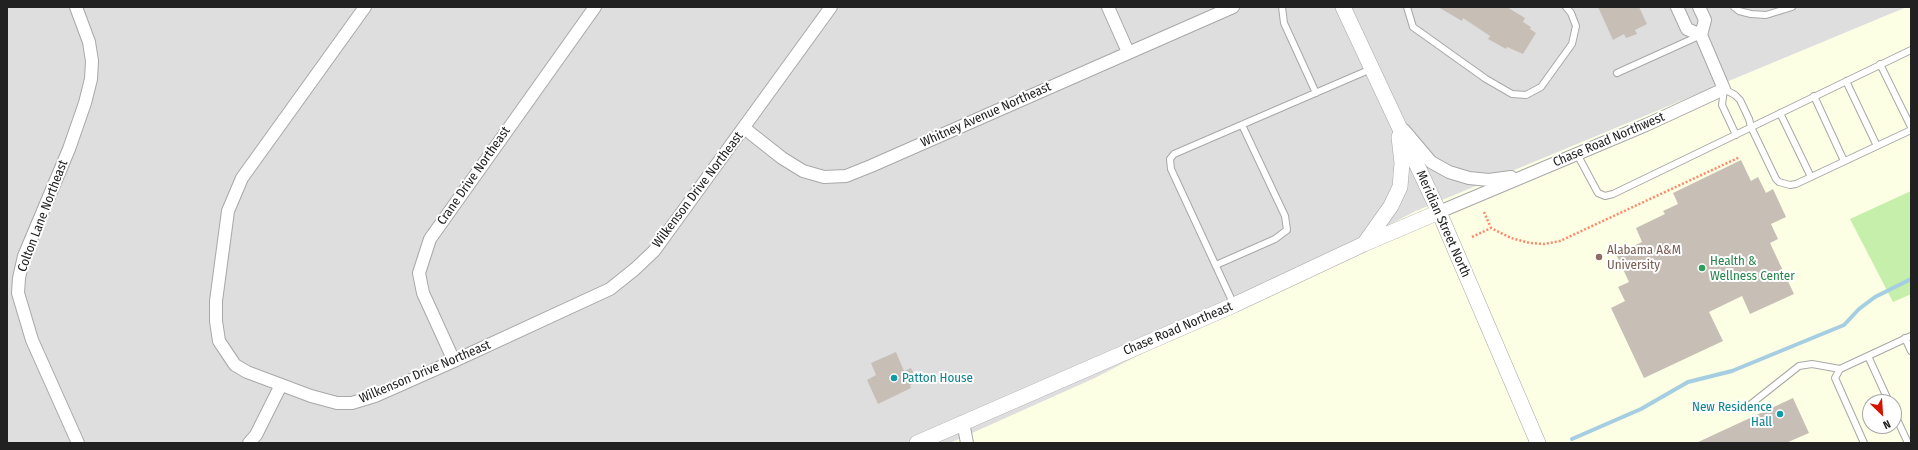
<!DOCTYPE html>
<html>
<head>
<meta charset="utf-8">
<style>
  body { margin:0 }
  #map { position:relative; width:1918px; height:450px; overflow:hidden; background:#f2efe7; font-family:"Fira Sans Condensed",sans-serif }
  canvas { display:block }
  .frame { position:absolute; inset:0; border:8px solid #212121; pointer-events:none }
  .north { position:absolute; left:1862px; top:394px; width:40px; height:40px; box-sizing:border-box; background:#fff; border:1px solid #a6a6a6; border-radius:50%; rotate:155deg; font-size:11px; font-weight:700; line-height:16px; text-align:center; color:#212121 }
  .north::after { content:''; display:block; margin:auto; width:14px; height:18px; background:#d21400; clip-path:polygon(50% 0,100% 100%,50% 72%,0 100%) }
</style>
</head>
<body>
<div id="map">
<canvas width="1918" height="450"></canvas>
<div class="frame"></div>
<div class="north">N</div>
</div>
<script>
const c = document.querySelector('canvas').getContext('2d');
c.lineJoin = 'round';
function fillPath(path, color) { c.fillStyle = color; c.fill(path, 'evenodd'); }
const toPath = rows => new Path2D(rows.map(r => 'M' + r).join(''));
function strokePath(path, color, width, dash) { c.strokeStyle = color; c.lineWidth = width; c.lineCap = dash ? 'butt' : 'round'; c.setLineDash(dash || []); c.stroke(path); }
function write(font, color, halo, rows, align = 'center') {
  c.font = font + ' "Fira Sans Condensed",sans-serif'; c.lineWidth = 4; c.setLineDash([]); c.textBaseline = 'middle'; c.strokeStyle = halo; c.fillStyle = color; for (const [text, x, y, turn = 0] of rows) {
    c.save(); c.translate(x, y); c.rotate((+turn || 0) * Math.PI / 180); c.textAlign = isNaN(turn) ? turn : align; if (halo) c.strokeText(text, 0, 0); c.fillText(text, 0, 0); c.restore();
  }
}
fillPath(toPath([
  [7,7,1907,7,1416,211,1095,378,950,443,7,443]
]), '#dfdede');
fillPath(toPath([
  [1907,7,1911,7,1911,191,1851,220,1894,301,1911,294,1911,443,950,443,1095,378,1416,211],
  [1870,402,1894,402,1894,426,1870,426]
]), '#fcffe3');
fillPath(toPath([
  [1911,191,1911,294,1893,302,1850,219]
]), '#c5efaa');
strokePath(toPath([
  [1572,439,1641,409,1688,382,1732,371,1844,325,1859,309,1875,297,1911,279]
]), '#a5cee2', 4);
fillPath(toPath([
  [1438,7,1507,7,1525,18,1523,22,1531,27,1530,29,1536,33,1523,54,1507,47,1506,49,1488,39,1490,36,1463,18,1462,21],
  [1598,7,1639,7,1647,24,1635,30,1637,34,1626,38,1624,34,1613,40],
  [1741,160,1751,181,1758,177,1766,193,1773,189,1786,217,1771,224,1778,239,1770,243,1794,294,1750,314,1742,296,1709,312,1723,341,1644,378,1611,308,1625,301,1618,287,1629,282,1616,254,1642,242,1636,228,1665,214,1663,211,1678,204,1673,193],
  [896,352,904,371,911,368,918,382,910,385,911,388,878,404,867,380,876,375,871,363],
  [1793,398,1809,433,1786,443,1696,443]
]), '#c7bfb6');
const service = toPath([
  [1282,7,1284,23,1316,93],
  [1407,7,1413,27,1486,79,1512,94,1526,95,1541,87,1572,44,1576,26,1571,13,1566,7],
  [1734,7,1739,11,1751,14,1766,15,1792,7],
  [1880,64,1911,127],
  [1617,73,1701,35],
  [1846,81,1877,146],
  [1814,96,1844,161],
  [1780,113,1811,177],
  [1736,135,1722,105,1724,89,1735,95,1740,100,1749,119,1751,127,1776,179,1779,182,1790,185,1796,184,1911,130],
  [1577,154,1598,193,1605,196,1613,194,1911,50],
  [1216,265,1275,239,1287,230,1285,216,1242,125],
  [1234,305,1171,169,1170,159,1174,154,1371,69],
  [1905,338,1911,351],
  [1868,356,1889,402],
  [1751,404,1799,366,1812,364,1840,369],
  [1894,413,1908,443],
  [1864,443,1835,378,1840,369,1911,336]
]);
const minor = toPath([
  [76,7,89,42,92,61,91,79,85,103,69,149,24,256,19,278,18,293,32,340,78,443],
  [365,7,242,178,228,211,216,301,216,321,219,341,235,365,247,372,311,396,337,403,352,403,375,396,454,361,610,289,635,269,654,251,831,7],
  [1108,7,1128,52],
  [1677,7,1687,29,1701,35],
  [1699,7,1705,20,1701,35],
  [744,128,782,158,803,171,824,177,846,176,871,166,1233,7],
  [1404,130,1431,162,1449,172,1469,178,1489,180,1511,177],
  [1439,212,1646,125,1724,89,1701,35],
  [454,361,423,293,419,273,430,239,595,7],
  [963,422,967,443],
  [249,443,256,435,281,385]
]);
const tertiary = toPath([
  [1343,7,1439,212,1538,443],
  [1364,244,1391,206,1400,187,1402,163,1399,137],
  [917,443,1234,305,1364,244,1439,212]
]);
strokePath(service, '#a8a8a8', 8);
strokePath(minor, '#a8a8a8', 14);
strokePath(tertiary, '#a8a8a8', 16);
strokePath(toPath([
  [1484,212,1491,228],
  [1472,237,1491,228,1511,238,1530,243,1544,244,1560,241,1740,157]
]), '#ff886b', 2.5, [2, 2]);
strokePath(service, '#fff', 6);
strokePath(minor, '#fff', 12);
strokePath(tertiary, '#fff', 15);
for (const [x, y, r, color] of [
  [1599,257,4,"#8d6e63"],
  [1702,268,4,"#2e9e5b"],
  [894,378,4,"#0f9aa8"],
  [1780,414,4,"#0f9aa8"]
]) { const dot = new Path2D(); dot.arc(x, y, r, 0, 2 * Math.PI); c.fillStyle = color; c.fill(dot); strokePath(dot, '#fff', 1.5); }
write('13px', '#212121', '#fff', [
  ["Whitney Avenue Northeast",986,115,-24],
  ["Chase Road Northwest",1609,140,-23],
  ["Crane Drive Northeast",474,176,-55],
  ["Wilkenson Drive Northeast",698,190,-53],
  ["Colton Lane Northeast",43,216,-69],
  ["Meridian Street North",1443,224,66],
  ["Chase Road Northeast",1178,329,-23],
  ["Wilkenson Drive Northeast",425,372,-23]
]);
write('13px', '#785e54', '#fff', [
  ["Alabama A&M",1607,250],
  ["University",1607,265]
], 'left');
write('13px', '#27864d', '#fff', [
  ["Health &",1710,261],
  ["Wellness Center",1710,276]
], 'left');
write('13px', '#0d838f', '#fff', [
  ["Patton House",902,378],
  ["New Residence",1772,407,"right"],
  ["Hall",1772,422,"right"]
], 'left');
</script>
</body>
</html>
